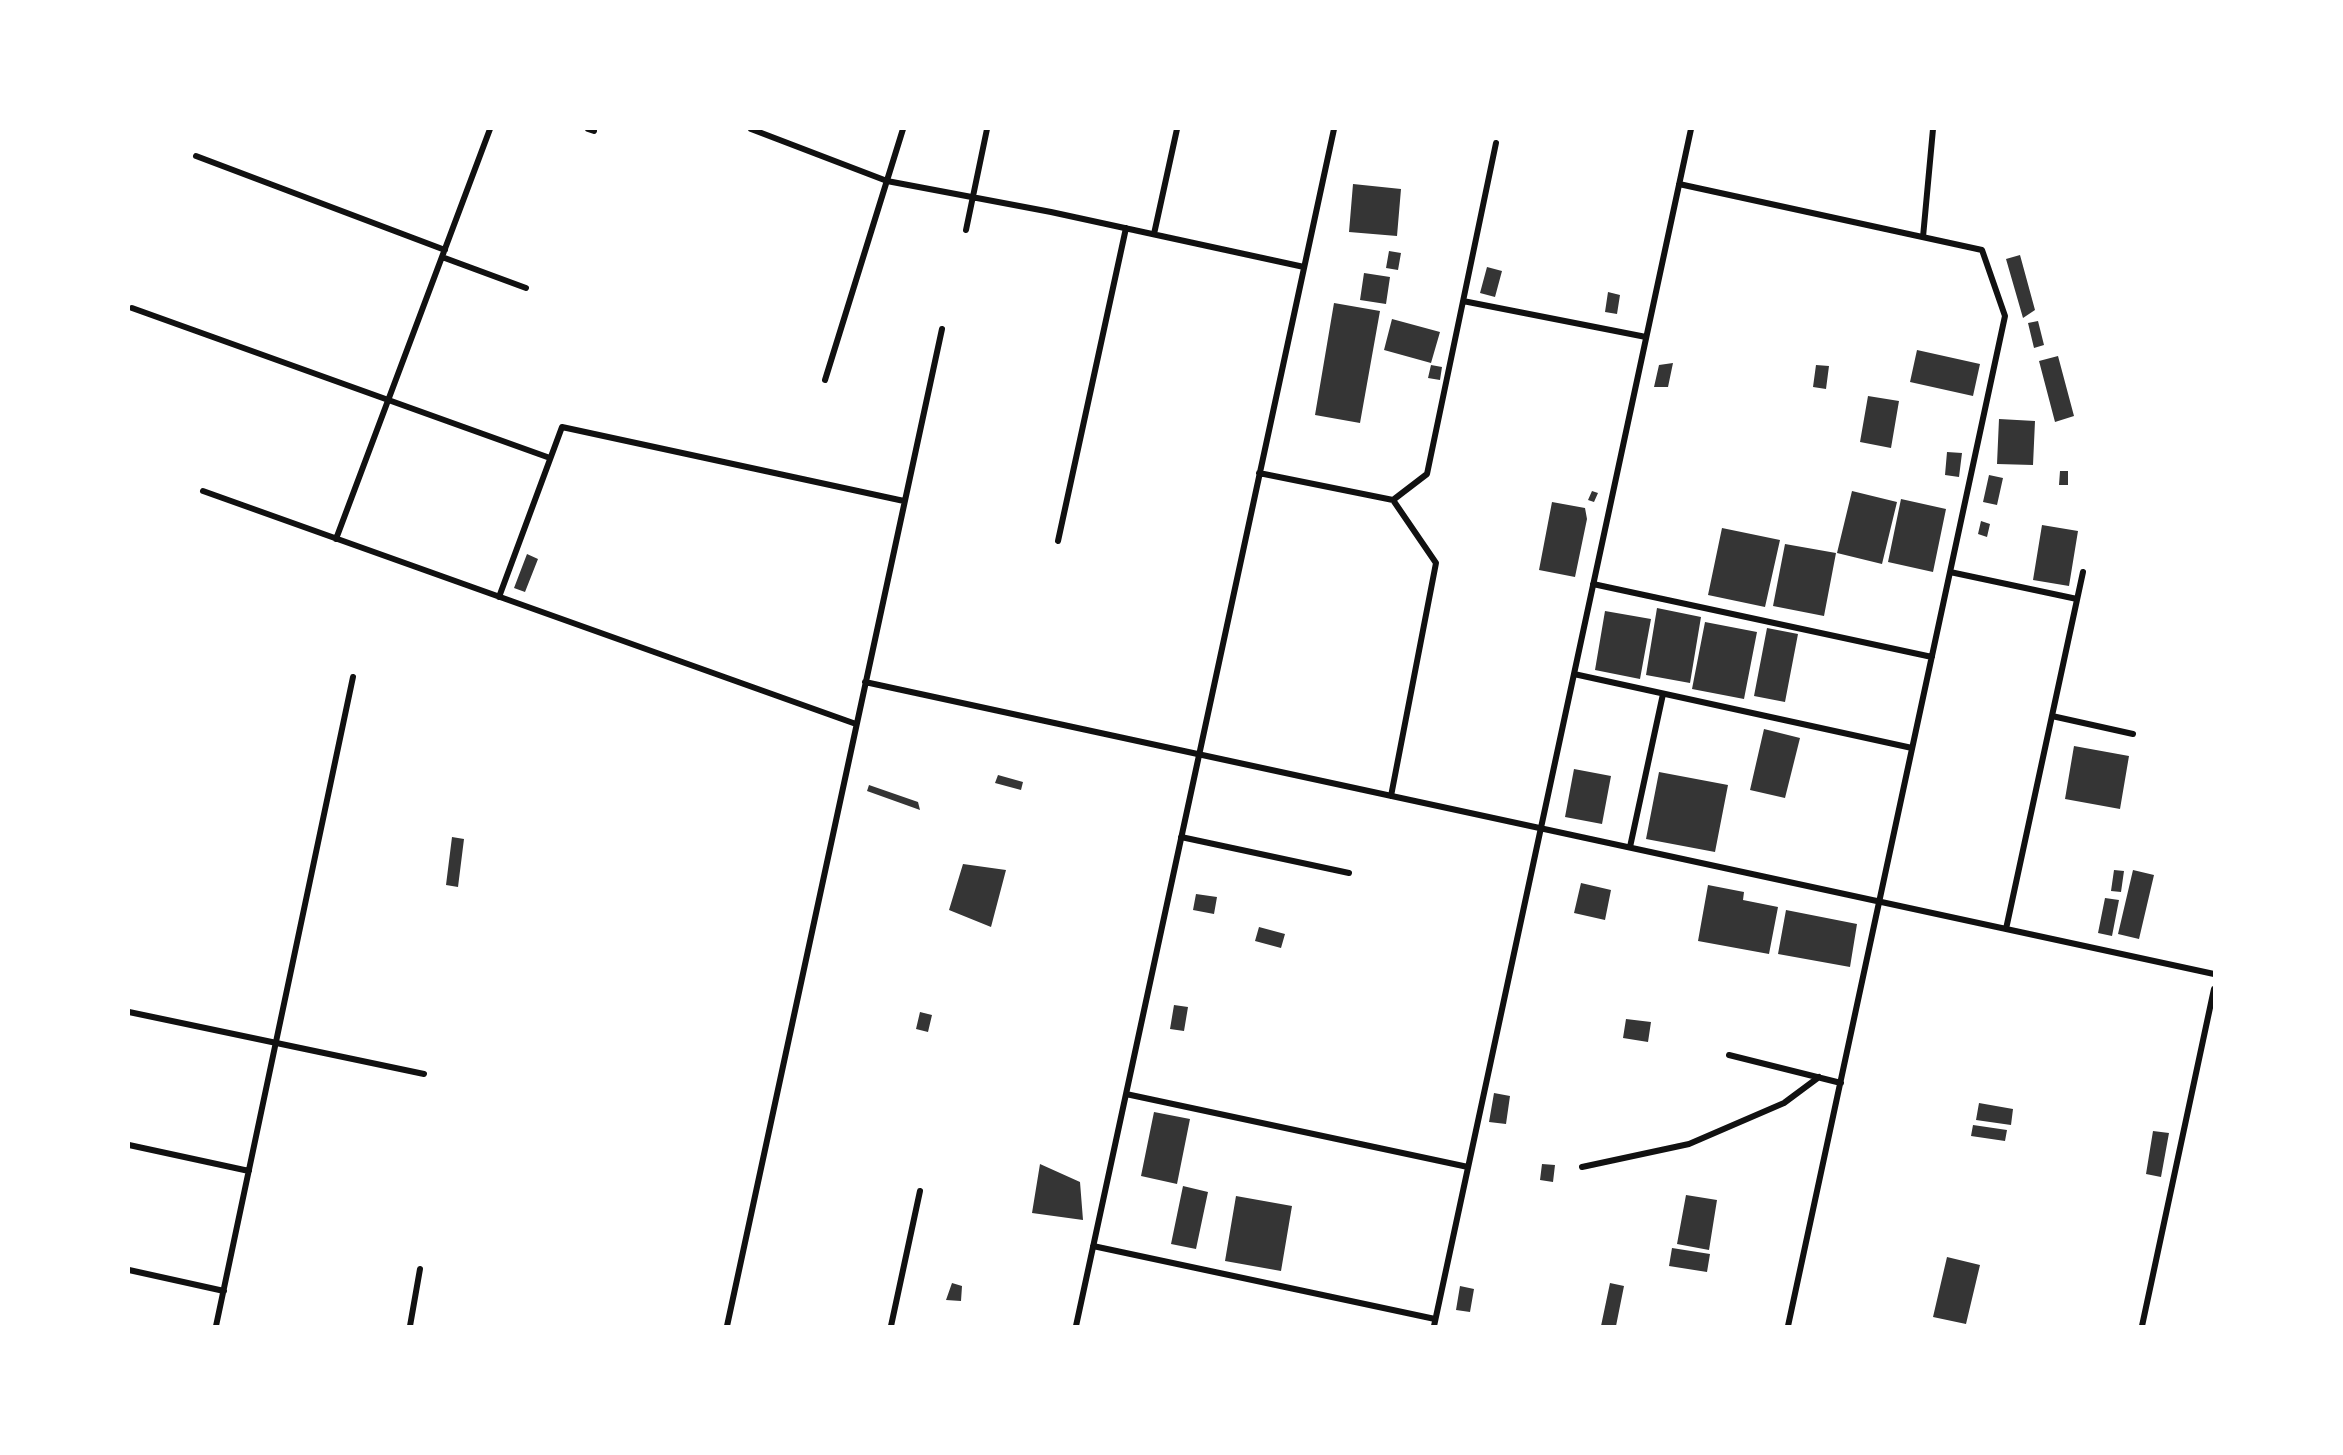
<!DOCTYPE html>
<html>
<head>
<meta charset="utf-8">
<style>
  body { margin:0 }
  #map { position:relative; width:2343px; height:1455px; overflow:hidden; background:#fff; font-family:Karla,sans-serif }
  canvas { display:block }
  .frame { position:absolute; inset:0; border:130px solid #fff; pointer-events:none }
</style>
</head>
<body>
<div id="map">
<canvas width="2343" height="1455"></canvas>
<div class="frame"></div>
</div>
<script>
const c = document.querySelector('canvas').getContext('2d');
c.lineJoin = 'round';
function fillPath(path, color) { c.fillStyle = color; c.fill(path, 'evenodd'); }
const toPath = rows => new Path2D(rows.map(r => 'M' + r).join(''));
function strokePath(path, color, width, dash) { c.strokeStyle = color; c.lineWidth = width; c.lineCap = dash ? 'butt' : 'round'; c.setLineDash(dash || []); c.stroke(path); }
fillPath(toPath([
  [1353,184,1401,189,1397,236,1349,232],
  [1389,251,1401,253,1398,270,1386,268],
  [2020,255,2035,310,2023,318,2006,259],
  [1487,267,1502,271,1495,297,1480,293],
  [1364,273,1390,277,1386,304,1360,300],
  [1608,292,1620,295,1617,314,1605,312],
  [1334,303,1380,311,1360,423,1315,415],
  [1392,319,1440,332,1431,363,1384,350],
  [2038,321,2044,345,2034,348,2028,323],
  [1917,350,1980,364,1973,396,1910,382],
  [2058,356,2074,416,2055,422,2039,361],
  [1673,363,1668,387,1654,387,1659,365],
  [1431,365,1442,367,1440,380,1428,378],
  [1816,365,1829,366,1826,389,1813,387],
  [1868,396,1899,401,1891,448,1860,442],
  [1999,419,2035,421,2033,465,1997,464],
  [1947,452,1962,453,1959,477,1945,475],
  [2060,471,2068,471,2068,485,2059,485],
  [1989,475,2003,478,1997,505,1983,502],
  [1592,491,1598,493,1594,502,1588,500],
  [1852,491,1897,502,1882,564,1837,553],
  [1901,499,1946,509,1933,572,1888,562],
  [1552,502,1585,508,1587,519,1575,577,1539,570],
  [1981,521,1990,524,1987,537,1978,534],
  [2042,525,2078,531,2069,586,2033,580],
  [1722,528,1780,540,1765,607,1708,595],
  [1785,544,1836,553,1824,616,1773,606],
  [527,554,538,559,525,592,514,588],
  [1657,608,1701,617,1690,683,1646,675],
  [1605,611,1651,619,1640,679,1595,670],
  [1705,622,1757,632,1744,699,1692,689],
  [1767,628,1798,634,1785,702,1754,696],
  [1764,729,1800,738,1785,798,1750,790],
  [2074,746,2129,756,2120,809,2065,799],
  [1574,769,1611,776,1602,824,1565,817],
  [1659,772,1728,785,1715,852,1646,839],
  [998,775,1023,782,1021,790,995,783],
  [869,785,918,802,920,810,867,791],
  [452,837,464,839,458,887,446,885],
  [963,864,1006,870,991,927,949,910],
  [2114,870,2124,871,2121,892,2111,891],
  [2133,870,2154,875,2139,939,2118,934],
  [1581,883,1611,890,1605,920,1574,913],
  [1708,885,1744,892,1743,900,1778,907,1769,954,1698,941],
  [1196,894,1217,897,1214,914,1193,910],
  [2105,898,2119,900,2112,936,2098,933],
  [1786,910,1857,924,1850,967,1778,954],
  [1259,927,1285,934,1281,948,1255,941],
  [1174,1005,1188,1007,1184,1031,1170,1029],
  [920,1012,932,1015,928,1032,916,1029],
  [1626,1019,1651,1022,1648,1042,1623,1038],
  [1494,1093,1510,1096,1506,1124,1489,1122],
  [1979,1103,2013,1109,2011,1125,1976,1120],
  [1154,1112,1190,1119,1177,1184,1141,1176],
  [1973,1125,2007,1130,2005,1141,1971,1136],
  [2153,1131,2169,1133,2161,1177,2146,1174],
  [1040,1164,1080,1182,1083,1220,1032,1213],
  [1542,1164,1555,1165,1553,1182,1540,1180],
  [1183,1186,1208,1192,1196,1249,1171,1244],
  [1686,1195,1717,1200,1709,1250,1677,1244],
  [1236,1196,1292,1206,1281,1271,1225,1261],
  [1672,1248,1710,1254,1707,1272,1669,1266],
  [1947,1257,1980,1265,1966,1324,1933,1317],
  [952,1283,962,1286,961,1301,946,1300],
  [1610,1283,1624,1286,1616,1326,1601,1326],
  [1460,1286,1474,1289,1470,1312,1456,1310]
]), '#353535');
strokePath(toPath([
  [588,129,594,131],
  [751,129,887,181,1051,212,1304,267],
  [196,156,445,250],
  [1679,184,1982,250,2005,316,1788,1326],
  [966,230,987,129],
  [1154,234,1177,129],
  [1923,237,1933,129],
  [442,257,526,288],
  [1463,301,1646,337],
  [132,308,550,458],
  [825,380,903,129],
  [1259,473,1393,500,1436,563,1391,796],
  [203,491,856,724],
  [1393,500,1427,474,1496,143],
  [336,539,490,129],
  [1058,541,1126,228],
  [1950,572,2077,599],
  [1593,584,1932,657],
  [499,597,562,427,904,501],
  [1574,674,1912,748],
  [865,682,2214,974],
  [2052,716,2133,734],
  [1181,837,1349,873],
  [1630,847,1663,694],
  [2006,929,2083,572],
  [129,1012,424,1074],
  [1729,1055,1841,1083],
  [1126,1094,1468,1167],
  [129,1145,249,1171],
  [1582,1167,1689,1144,1784,1103,1819,1077],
  [1093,1246,1435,1319],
  [129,1270,224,1291],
  [216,1326,353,677],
  [410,1326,420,1269],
  [727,1326,942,329],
  [891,1326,920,1191],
  [1076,1326,1334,129],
  [1434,1326,1691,129],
  [2142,1326,2214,989]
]), '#111', 6);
</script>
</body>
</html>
